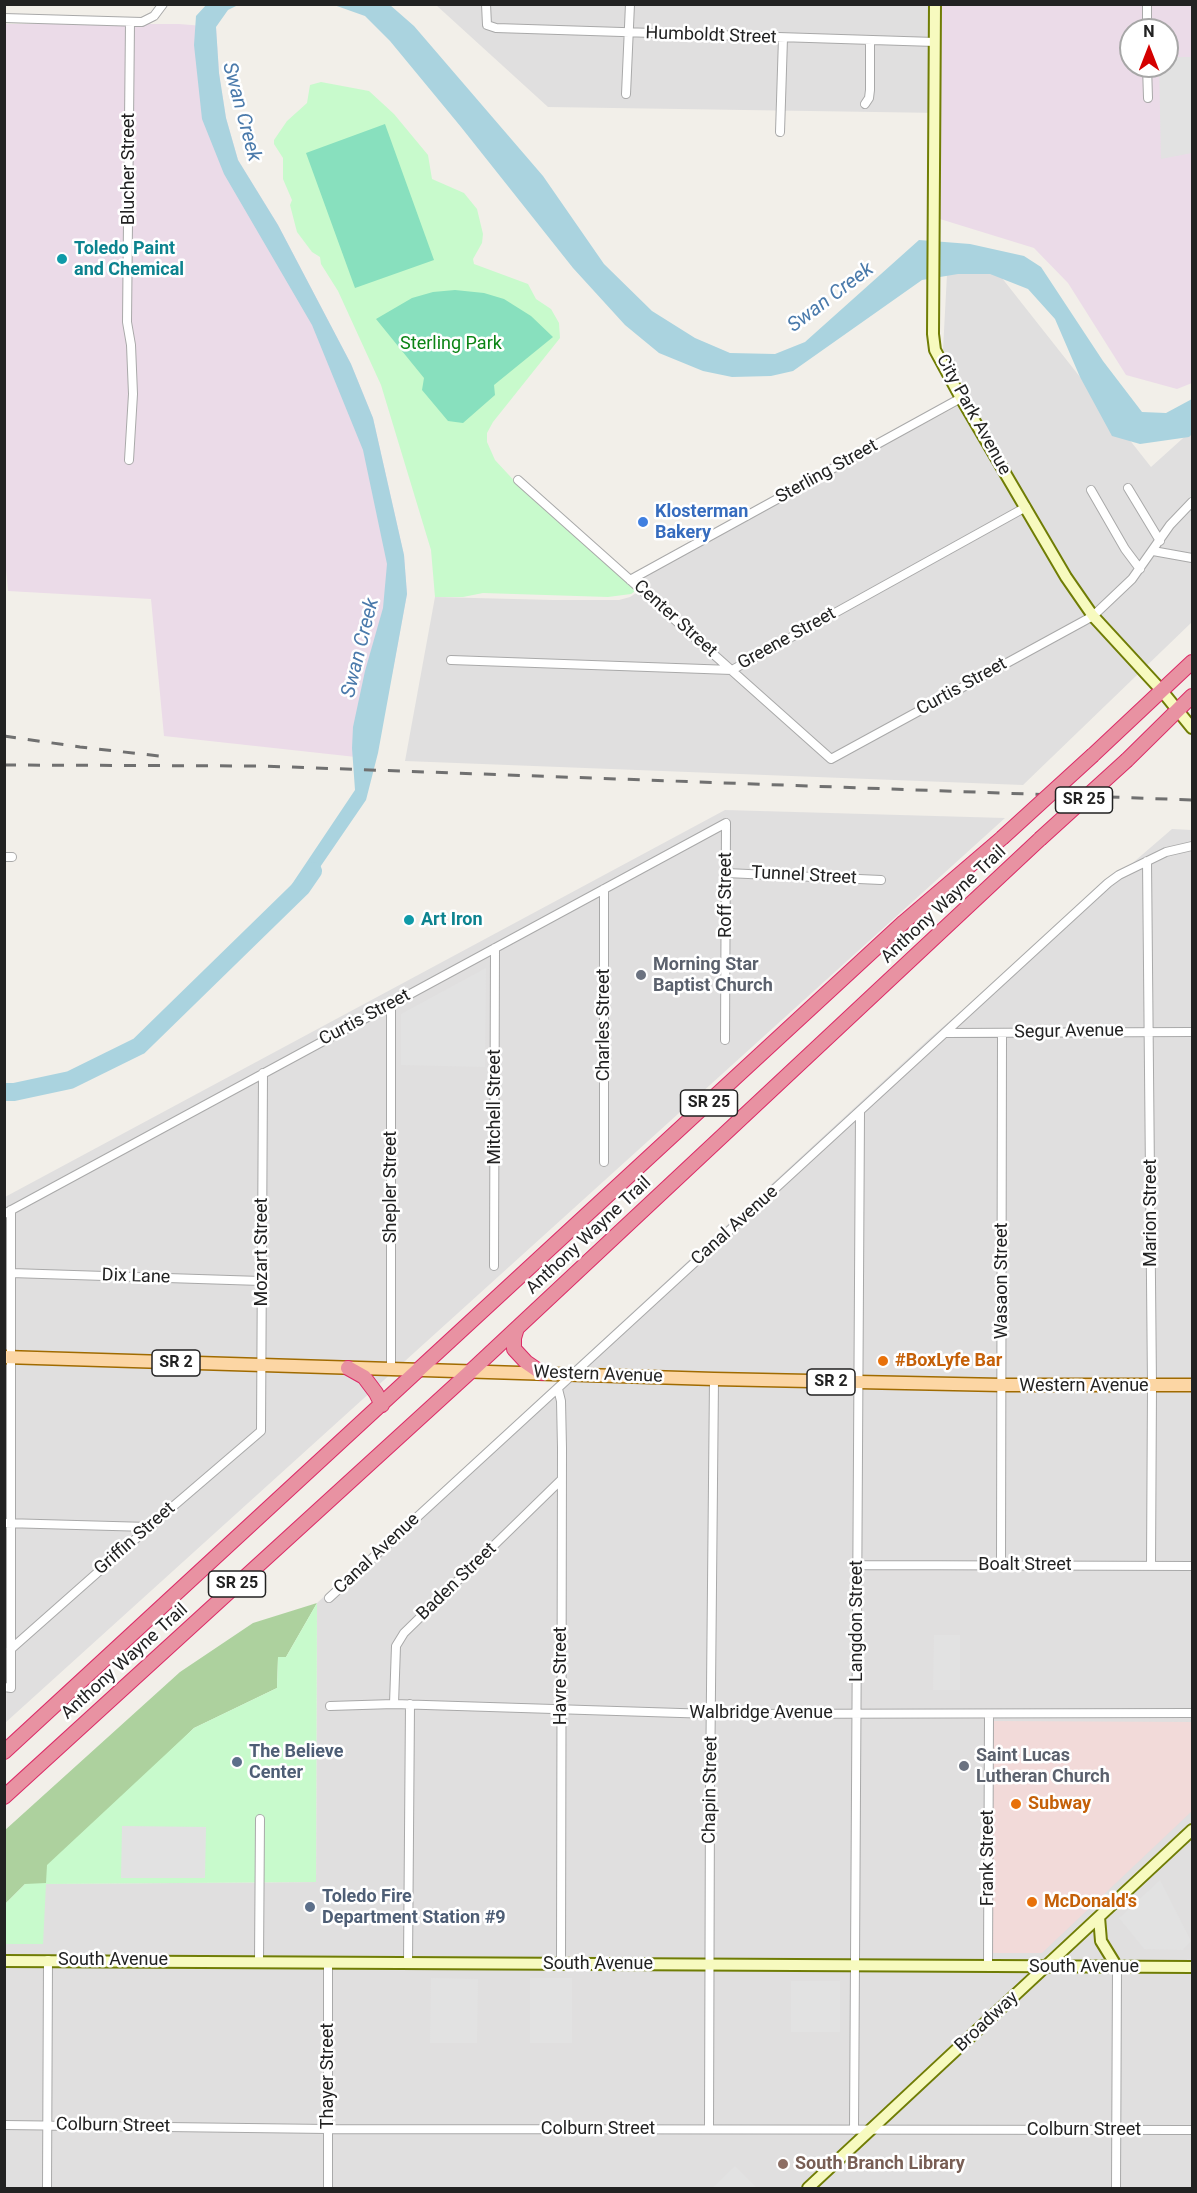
<!DOCTYPE html>
<html>
<head>
<meta charset="utf-8">
<style>
  body { margin:0 }
  #map { position:relative; width:1197px; height:2193px; overflow:hidden; background:#f2efe9; font-family:Roboto,sans-serif }
  canvas { display:block }
  .frame { position:absolute; inset:0; border:6px solid #222; pointer-events:none }
  .north { position:absolute; left:1119px; top:18px; width:60px; height:60px; box-sizing:border-box; background:#fff; border:2px solid #a7a7a7; border-radius:50%; rotate:0deg; font-size:16px; font-weight:700; line-height:24px; text-align:center; color:#222 }
  .north::after { content:''; display:block; margin:auto; width:21px; height:27px; background:#d40000; clip-path:polygon(50% 0,100% 100%,50% 72%,0 100%) }
</style>
</head>
<body>
<div id="map">
<canvas width="1197" height="2193"></canvas>
<div class="frame"></div>
<div class="north">N</div>
</div>
<script>
const c = document.querySelector('canvas').getContext('2d');
c.lineJoin = 'round';
function fillPath(path, color) { c.fillStyle = color; c.fill(path, 'evenodd'); }
const toPath = rows => new Path2D(rows.map(r => 'M' + r).join(''));
function strokePath(path, color, width, dash) { c.strokeStyle = color; c.lineWidth = width; c.lineCap = dash ? 'butt' : 'round'; c.setLineDash(dash || []); c.stroke(path); }
function write(font, color, halo, rows, align = 'center') {
  c.font = font + ' Roboto,sans-serif'; c.lineWidth = 5; c.setLineDash([]); c.textBaseline = 'middle'; c.strokeStyle = halo; c.fillStyle = color; for (const [text, x, y, turn = 0] of rows) {
    c.save(); c.translate(x, y); c.rotate((+turn || 0) * Math.PI / 180); c.textAlign = isNaN(turn) ? turn : align; if (halo) c.strokeText(text, 0, 0); c.fillText(text, 0, 0); c.restore();
  }
}
fillPath(toPath([
  [436,5,941,5,941,113,548,107],
  [983,254,1151,467,1192,430,1192,622,1023,785,405,761,435,597,553,600,619,600,630,597,641,590,630,580,971,399,943,350,947,274],
  [725,810,1005,818,5,1723,5,1197],
  [1172,829,1192,830,1192,2188,5,2188,5,1904,25,1884,316,1882,317,1603,930,1038]
]), '#e0dfdf');
fillPath(toPath([
  [992,1721,1192,1722,1192,1811,1042,1953,992,1953]
]), '#f2dad9');
fillPath(toPath([
  [941,5,1192,5,1192,383,1177,389,1126,375,1068,283,1034,248,940,219],
  [1131,30,1167,30,1167,66,1131,66],
  [4,24,179,24,216,27,219,73,226,118,238,160,278,225,351,364,373,418,404,555,407,594,392,675,365,758,164,736,151,599,8,591,4,547]
]), '#ebdbe8');
fillPath(toPath([
  [317,1603,286,1657,278,1658,277,1688,194,1728,135,1785,46,1884,25,1884,5,1904,4,1831,180,1672,253,1623]
]), '#add19e');
fillPath(toPath([
  [321,82,369,91,394,114,428,155,432,179,464,193,477,209,483,234,482,243,473,259,474,264,528,284,536,299,551,309,559,323,560,338,493,422,487,433,487,442,495,460,520,487,638,589,631,594,608,597,483,593,463,597,435,597,431,550,381,385,338,291,321,264,320,257,312,252,297,232,290,205,292,200,283,179,283,158,274,144,274,140,287,121,307,103,310,85],
  [317,1603,316,1882,46,1884,43,1944,5,1944,5,1904,25,1884,46,1883,47,1865,194,1728,277,1688,278,1657,286,1657]
]), '#c8facc');
fillPath(toPath([
  [385,124,434,260,355,288,306,153],
  [455,290,484,293,504,299,531,316,553,337,494,385,495,395,463,423,448,421,422,390,424,378,376,319,412,298,433,292]
]), '#88e0be');
fillPath(toPath([
  [1167,57,1192,57,1192,153,1161,159,1159,66,1167,66],
  [486,968,485,1067,401,1065,401,1014],
  [934,1635,960,1635,960,1690,933,1690],
  [122,1826,206,1827,205,1878,121,1878],
  [1160,1880,1191,1941,1183,1950,1144,1949,1119,1918],
  [431,1978,478,1979,477,2043,430,2043],
  [530,1978,572,1978,572,2043,530,2043],
  [791,1981,840,1981,840,2032,791,2032],
  [735,2166,757,2188,712,2188]
]), '#e2e2e2');
fillPath(toPath([
  [207,4,238,5,228,10,216,27,219,73,226,118,238,160,278,225,351,364,373,418,404,555,407,594,378,753,366,800,303,892,290,887,355,790,352,748,353,727,365,671,383,608,387,564,363,450,312,325,224,174,202,119,194,45,196,16],
  [334,5,390,5,414,26,543,176,604,264,652,311,695,338,730,353,775,354,805,342,919,240,970,244,1024,256,1041,267,1103,361,1142,412,1166,413,1192,399,1192,434,1189,437,1140,444,1112,436,1080,377,1055,319,1028,289,990,274,958,274,922,280,793,371,771,376,732,377,703,371,659,353,625,325,573,268,461,127,390,41,365,16]
]), '#aad3df');
strokePath(toPath([
  [4,1092,14,1092,70,1080,139,1046,302,887,313,871]
]), '#aad3df', 18);
const street = toPath([
  [486,4,487,25,496,28,935,42],
  [1147,4,1147,30],
  [4,18,142,22,154,16,163,4],
  [1147,66,1148,98],
  [626,94,630,4],
  [865,104,869,98,870,90,870,40],
  [780,132,783,38],
  [129,460,133,394,131,345,127,322,130,22],
  [518,480,831,759,1093,616,1132,579,1170,525,1192,502],
  [1128,488,1160,541],
  [1091,490,1125,549,1140,569],
  [1153,551,1192,558],
  [630,580,961,398],
  [451,660,732,670,1026,507],
  [4,857,12,857],
  [1147,861,1152,1386,1151,1566],
  [726,873,881,880],
  [604,889,604,1162],
  [391,1005,391,1369],
  [945,1033,1192,1032],
  [4,1214,726,823,725,1040],
  [494,1266,495,948],
  [11,1273,261,1281],
  [558,1389,561,1401,562,1448,561,1964],
  [4,1523,149,1527],
  [857,1565,1192,1566],
  [1001,1565,1002,1033],
  [329,1598,1108,883,1119,875,1166,852,1192,846],
  [11,1649,149,1527,261,1431,263,1073],
  [4,1687,11,1688,11,1210],
  [394,1704,396,1646,404,1633,561,1480],
  [330,1706,394,1704,712,1714,1192,1713],
  [259,1961,260,1819],
  [408,1963,410,1704],
  [988,1966,989,1714],
  [4,2125,328,2129,1192,2130],
  [709,2128,710,1791,714,1379],
  [854,2130,860,1112],
  [47,2188,48,1960],
  [328,2188,328,1963],
  [1116,2188,1117,1967]
]);
const secondary = toPath([
  [935,4,933,334,935,350,961,398,1066,577,1093,616,1162,691,1192,728],
  [1099,1917,1101,1941,1117,1967],
  [4,1961,1192,1967],
  [808,2188,1192,1830]
]);
const primary = toPath([
  [4,1357,714,1379,1002,1385,1192,1385]
]);
const highway = toPath([
  [1093,755,1192,662],
  [1127,760,1192,696],
  [517,1328,514,1338,514,1349,526,1362,542,1373],
  [348,1368,364,1377,376,1393,382,1405],
  [4,1752,904,922,1002,838],
  [4,1797,470,1372,1040,839]
]);
strokePath(street, '#a9a9a9', 10);
strokePath(secondary, '#707d05', 14);
strokePath(primary, '#a06b00', 15);
strokePath(highway, '#dc2a67', 16);
strokePath(street, '#fff', 8);
strokePath(secondary, '#f7fabf', 10);
strokePath(primary, '#fcd6a4', 12);
strokePath(highway, '#e892a2', 14);
strokePath(toPath([
  [4,736,80,747,168,757],
  [4,765,262,766,1192,800]
]), '#707070', 3, [12, 12]);
const highwayBridge = toPath([
  [1002,838,1093,755],
  [1040,839,1127,760]
]);
strokePath(highwayBridge, '#dc2a67', 16, []);
strokePath(highwayBridge, '#e892a2', 14);
for (const [x, y, r, color] of [
  [62,259,6,"#0f9aa8"],
  [643,522,6,"#3f7fe0"],
  [409,920,6,"#0f9aa8"],
  [641,975,6,"#6b7280"],
  [883,1361,6,"#e8710a"],
  [237,1762,6,"#5c6f8a"],
  [964,1766,6,"#6b7280"],
  [1016,1804,6,"#e8710a"],
  [1032,1902,6,"#e8710a"],
  [310,1907,6,"#5c6f8a"],
  [783,2164,6,"#8d6e63"]
]) { const dot = new Path2D(); dot.arc(x, y, r, 0, 2 * Math.PI); c.fillStyle = color; c.fill(dot); strokePath(dot, '#fff', 2); }
for (const [x, y, w] of [
  [1084,800,57],
  [709,1103,57],
  [176,1363,48],
  [831,1382,48],
  [237,1584,57]
]) { const box = new Path2D(); box.roundRect(x - w / 2, y - 13, w, 26, 4.5); c.fillStyle = '#fff'; c.fill(box); strokePath(box, '#222', 1.5); }
write('bold 16px', '#222', null, [
  ["SR 25",1084,800],
  ["SR 25",709,1103],
  ["SR 2",176,1363],
  ["SR 2",831,1382],
  ["SR 25",237,1584]
]);
write('18px', '#222', '#fff', [
  ["Humboldt Street",711,36,2],
  ["Blucher Street",129,169,-90],
  ["City Park Avenue",973,415,61],
  ["Sterling Street",827,472,-29],
  ["Center Street",675,619,42],
  ["Greene Street",787,639,-29],
  ["Curtis Street",962,687,-29],
  ["Tunnel Street",804,876,3],
  ["Roff Street",726,895,-90],
  ["Anthony Wayne Trail",944,905,-43],
  ["Curtis Street",365,1018,-28],
  ["Charles Street",604,1025,-90],
  ["Segur Avenue",1069,1032,-1],
  ["Mitchell Street",495,1107,-90],
  ["Shepler Street",391,1187,-90],
  ["Marion Street",1151,1213,-90],
  ["Canal Avenue",735,1226,-42],
  ["Anthony Wayne Trail",589,1236,-43],
  ["Mozart Street",262,1252,-90],
  ["Dix Lane",136,1277,2],
  ["Wasaon Street",1002,1281,-90],
  ["Western Avenue",598,1375,2],
  ["Western Avenue",1084,1386],
  ["Griffin Street",135,1539,-41],
  ["Canal Avenue",377,1554,-43],
  ["Boalt Street",1025,1565],
  ["Baden Street",457,1582,-44],
  ["Langdon Street",857,1621,-90],
  ["Anthony Wayne Trail",125,1662,-42],
  ["Havre Street",561,1676,-90],
  ["Walbridge Avenue",761,1713],
  ["Chapin Street",711,1790,-89],
  ["Frank Street",988,1858,-90],
  ["South Avenue",113,1960],
  ["South Avenue",598,1964],
  ["South Avenue",1084,1967],
  ["Broadway",987,2022,-43],
  ["Thayer Street",328,2076,-90],
  ["Colburn Street",113,2126,1],
  ["Colburn Street",598,2129],
  ["Colburn Street",1084,2130]
]);
write('bold 18px', '#0d838f', '#fff', [
  ["Toledo Paint",74,249],
  ["and Chemical",74,270],
  ["Art Iron",421,920]
], 'left');
write('18px', '#0c8416', '#fff', [
  ["Sterling Park",451,344]
]);
write('bold 18px', '#366cbe', '#fff', [
  ["Klosterman",655,512],
  ["Bakery",655,533]
], 'left');
write('bold 18px', '#5b616d', '#fff', [
  ["Morning Star",653,965],
  ["Baptist Church",653,986],
  ["Saint Lucas",976,1756],
  ["Lutheran Church",976,1777]
], 'left');
write('bold 18px', '#c56008', '#fff', [
  ["#BoxLyfe Bar",895,1361],
  ["Subway",1028,1804],
  ["McDonald's",1044,1902]
], 'left');
write('bold 18px', '#4e5e75', '#fff', [
  ["The Believe",249,1752],
  ["Center",249,1773],
  ["Toledo Fire",322,1897],
  ["Department Station #9",322,1918]
], 'left');
write('bold 18px', '#785e54', '#fff', [
  ["South Branch Library",795,2164]
], 'left');
write('italic 20px', '#4a7aab', '#fff', [
  ["Swan Creek",241,112,75],
  ["Swan Creek",831,298,-37],
  ["Swan Creek",361,648,-76]
]);
</script>
</body>
</html>
